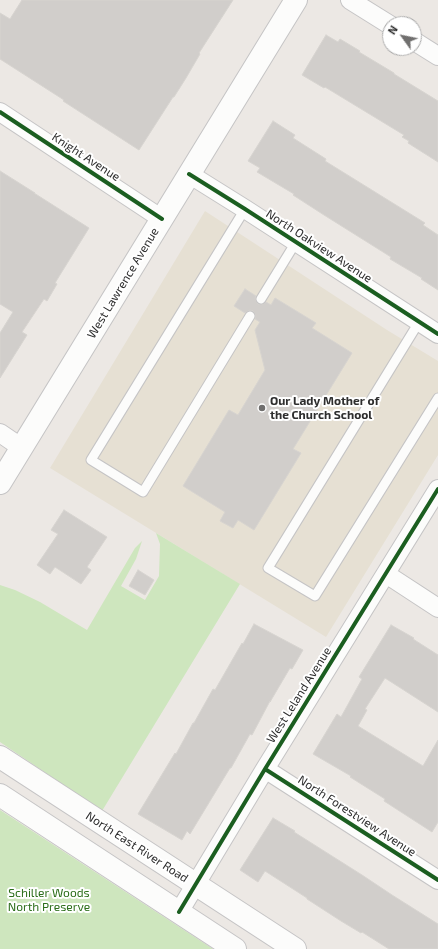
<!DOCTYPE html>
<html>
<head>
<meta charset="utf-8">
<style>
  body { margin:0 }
  #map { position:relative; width:438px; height:949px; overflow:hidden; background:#ece8e4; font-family:"Exo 2",sans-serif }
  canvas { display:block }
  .north { position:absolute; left:382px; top:16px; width:40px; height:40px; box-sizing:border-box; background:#fff; border:1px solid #ababab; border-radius:50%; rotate:303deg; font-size:11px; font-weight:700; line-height:16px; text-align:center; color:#2e2e2e }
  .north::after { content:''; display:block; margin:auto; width:14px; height:18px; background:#706f6e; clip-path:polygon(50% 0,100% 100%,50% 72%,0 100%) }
</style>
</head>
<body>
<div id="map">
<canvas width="438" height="949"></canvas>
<div class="north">N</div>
</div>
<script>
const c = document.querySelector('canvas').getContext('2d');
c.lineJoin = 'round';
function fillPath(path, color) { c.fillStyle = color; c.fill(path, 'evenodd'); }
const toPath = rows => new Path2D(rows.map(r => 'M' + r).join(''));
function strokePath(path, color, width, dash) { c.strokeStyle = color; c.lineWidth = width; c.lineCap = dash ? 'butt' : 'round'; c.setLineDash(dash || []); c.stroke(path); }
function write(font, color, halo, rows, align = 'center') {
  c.font = font + ' "Exo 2",sans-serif'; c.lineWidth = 4; c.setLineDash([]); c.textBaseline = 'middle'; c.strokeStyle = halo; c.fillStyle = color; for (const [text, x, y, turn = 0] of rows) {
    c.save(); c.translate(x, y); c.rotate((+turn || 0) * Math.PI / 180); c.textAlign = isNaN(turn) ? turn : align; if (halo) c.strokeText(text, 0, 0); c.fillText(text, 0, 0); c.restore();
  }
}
fillPath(toPath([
  [205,211,387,330,438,361,438,455,326,637,50,468]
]), '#e6e0d3');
fillPath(toPath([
  [156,533,240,584,102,811,0,742,0,585,15,590,40,602,87,630,135,548,142,541,136,559,121,586,145,600,159,576,160,544],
  [0,810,213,949,0,949]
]), '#cee6be');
const building = toPath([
  [22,0,233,0,199,53,200,54,186,78,174,97,173,97,139,150,63,101,64,100,0,59,0,13,10,19,22,0],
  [326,35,338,42,340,39,360,51,359,52,394,73,394,74,438,101,438,162,408,143,409,141,402,137,404,135,325,87,324,88,302,75,326,35],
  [273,121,295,135,293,138,326,159,325,161,425,223,423,225,438,235,438,290,421,279,422,278,390,259,391,257,324,215,293,195,294,194,257,172,260,168,248,161,273,121],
  [0,171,35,193,34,193,89,228,55,283,57,284,47,301,44,299,22,332,27,335,0,378,0,333,13,312,0,304,0,171],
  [245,289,256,296,255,298,256,301,258,304,263,304,266,302,271,305,275,298,316,323,312,328,352,353,293,449,301,453,254,530,238,520,233,528,220,521,225,512,183,486,229,410,238,415,265,370,255,330,260,322,255,319,256,316,253,311,250,310,245,313,234,306,245,289],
  [64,510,107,537,87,567,91,570,81,584,55,567,50,574,37,565,58,534,51,530,64,510],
  [138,570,154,580,145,595,129,586,138,570],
  [254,624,303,650,292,669,290,668,270,702,270,701,252,735,250,734,231,768,230,768,190,834,187,831,182,840,138,814,175,753,176,754,193,723,194,723,213,689,215,690,242,643,243,644,254,624],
  [391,625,414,638,413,639,438,655,438,712,385,678,365,709,367,710,358,726,423,766,438,740,438,822,432,832,384,801,385,799,350,777,351,776,313,754,337,714,341,717,362,679,359,677,391,625],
  [273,818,295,831,294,832,362,875,392,895,438,924,438,949,389,949,362,932,361,933,341,921,307,899,307,898,265,871,258,882,240,870,273,818]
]);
fillPath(building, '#d1cecb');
strokePath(building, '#d7d4d0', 1);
const service = toPath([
  [245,209,91,460,143,492,250,316],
  [261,299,296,242],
  [419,322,268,568,315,596,438,398]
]);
const minor = toPath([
  [350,0,390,25],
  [414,41,438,56],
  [0,112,162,219],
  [189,174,245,209,438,334],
  [0,433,22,448],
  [386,574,438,608],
  [265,769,438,880],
  [179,912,265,769,438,489]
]);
const secondary = toPath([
  [0,483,296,0],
  [0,757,295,949],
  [0,795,235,949]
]);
strokePath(service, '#c5c4c5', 11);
strokePath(minor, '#c5c4c5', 20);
strokePath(secondary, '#c5c4c5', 24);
strokePath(service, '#fcfcfb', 9);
strokePath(minor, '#fcfcfb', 18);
strokePath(secondary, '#fcfcfb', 22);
strokePath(toPath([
  [0,112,162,219],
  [189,174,245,209,438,334],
  [265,769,438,880],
  [179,912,265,769,438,489]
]), '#1b5e20', 4);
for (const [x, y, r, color] of [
  [262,408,4,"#706f6e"]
]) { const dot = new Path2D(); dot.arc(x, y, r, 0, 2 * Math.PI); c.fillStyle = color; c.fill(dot); strokePath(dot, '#fff', 1.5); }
write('12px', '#2e2e2e', '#fff', [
  ["Knight Avenue",86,157,33],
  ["North Oakview Avenue",319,246,33],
  ["West Lawrence Avenue",123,283,-59],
  ["West Leland Avenue",299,695,-58],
  ["North Forestview Avenue",357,816,33],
  ["North East River Road",137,847,33]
]);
write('bold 12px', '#2e2e2e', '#fff', [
  ["Our Lady Mother of",270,401],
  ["the Church School",270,415]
], 'left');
write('12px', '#2c6e1b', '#fff', [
  ["Schiller Woods",49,893],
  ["North Preserve",49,907]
]);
</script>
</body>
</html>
